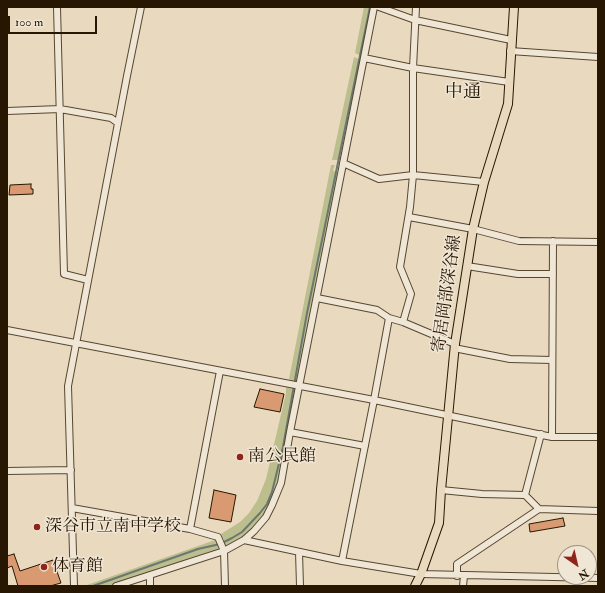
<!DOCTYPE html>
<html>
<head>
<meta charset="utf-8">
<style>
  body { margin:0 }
  #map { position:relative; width:605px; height:593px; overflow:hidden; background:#e8d9bf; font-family:"IM FELL Double Pica",serif }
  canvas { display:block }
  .frame { position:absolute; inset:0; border:8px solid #271602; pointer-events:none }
  .north { position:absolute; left:557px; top:545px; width:40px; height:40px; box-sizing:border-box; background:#f0e6d5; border:1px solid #a09381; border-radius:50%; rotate:146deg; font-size:11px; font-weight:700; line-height:16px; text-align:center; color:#271602 }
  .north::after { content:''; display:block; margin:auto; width:14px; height:18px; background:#8f2418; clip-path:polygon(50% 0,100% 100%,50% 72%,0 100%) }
  .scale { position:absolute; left:8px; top:16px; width:89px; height:18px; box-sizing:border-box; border:2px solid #271602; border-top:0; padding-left:5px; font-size:12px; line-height:14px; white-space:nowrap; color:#271602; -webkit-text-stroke:3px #f0e6d5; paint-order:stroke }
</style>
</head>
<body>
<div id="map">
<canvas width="605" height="593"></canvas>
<div class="frame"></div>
<div class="north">N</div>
<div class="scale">100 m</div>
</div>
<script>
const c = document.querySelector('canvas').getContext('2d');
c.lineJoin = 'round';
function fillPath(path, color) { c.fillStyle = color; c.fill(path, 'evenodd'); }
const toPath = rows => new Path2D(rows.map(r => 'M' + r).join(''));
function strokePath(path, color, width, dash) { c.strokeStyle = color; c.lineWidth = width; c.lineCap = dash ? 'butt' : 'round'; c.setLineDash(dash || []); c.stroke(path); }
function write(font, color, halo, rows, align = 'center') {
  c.font = font + ' "IM FELL Double Pica","Noto Serif JP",serif'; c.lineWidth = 3; c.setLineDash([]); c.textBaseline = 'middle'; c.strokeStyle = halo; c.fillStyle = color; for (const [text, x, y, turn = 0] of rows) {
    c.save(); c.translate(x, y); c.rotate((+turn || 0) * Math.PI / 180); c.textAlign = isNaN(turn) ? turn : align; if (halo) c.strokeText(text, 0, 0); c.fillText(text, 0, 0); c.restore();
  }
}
fillPath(toPath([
  [364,7,371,7,361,56,355,53],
  [354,57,361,60,341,160,332,160],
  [331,165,335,165,333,170,339,176,298,381,295,381,289,379],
  [286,387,297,390,280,483,264,516,242,538,223,547,108,586,84,586,218,539,220,544,225,542,221,534,240,522,249,513,257,501,266,479,286,393]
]), '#bcbe8e');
strokePath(toPath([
  [93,586,198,549,220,544,232,538,242,532,260,513,267,504,272,492,283,447,307,313,370,7]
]), '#6b786f', 2);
const building = toPath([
  [31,184,31,189,33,189,33,194,9,195,10,185,31,184],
  [260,389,284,394,280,412,254,407,260,389],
  [214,490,236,495,231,522,209,518,214,490],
  [563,518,565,526,530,532,529,524,563,518],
  [14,554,20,571,53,560,61,583,50,586,18,586,12,566,7,568,7,556,14,554]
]);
fillPath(building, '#d99a72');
strokePath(building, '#271602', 1);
const minor = toPath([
  [57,7,64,274,88,280],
  [379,7,415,20,511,40],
  [510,51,598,57],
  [364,58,413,68,509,82],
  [7,111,60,109,111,118,118,123],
  [343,163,379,179,413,175,484,182],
  [409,217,473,229,519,241,598,242],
  [467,266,518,274,553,274],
  [317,298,377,310,389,318,403,322,455,344],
  [403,322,411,294,400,267,410,207,413,175,413,68,416,7],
  [7,330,374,400,552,437,598,437],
  [454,348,510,359,552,360],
  [290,432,365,446],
  [552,437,553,241],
  [7,471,71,470],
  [441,490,482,494,525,495,539,509,598,511],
  [525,495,541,434],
  [72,508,190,529,218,537,224,551,225,586],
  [190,529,220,371],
  [244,540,342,561,421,574,598,578],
  [299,552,300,586],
  [342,561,374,400,389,318],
  [150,575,150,586],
  [457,576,457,564,539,509],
  [74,586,68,386,127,76,141,7],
  [116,586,224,551,244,540,254,531,266,517,272,505,281,483,290,432,374,7],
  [463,586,464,576]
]);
const major = toPath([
  [415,586,421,574,439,523,441,490,455,344,473,229,484,182,508,104,514,7]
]);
strokePath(minor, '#574731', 8);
strokePath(major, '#271602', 10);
strokePath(minor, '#f0e6d5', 6);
strokePath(major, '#e8d9bf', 8);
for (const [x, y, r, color] of [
  [240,457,4,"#8f2418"],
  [37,527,4,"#8f2418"],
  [44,567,4,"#8f2418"]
]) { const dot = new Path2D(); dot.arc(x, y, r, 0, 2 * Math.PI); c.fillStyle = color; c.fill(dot); strokePath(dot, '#f0e6d5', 1.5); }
write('17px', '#271602', '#f0e6d5', [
  ["寄居岡部深谷線",448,294,-82]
]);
write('17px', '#271602', '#f0e6d5', [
  ["南公民館",248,457],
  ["深谷市立南中学校",45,527],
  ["体育館",52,567]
], 'left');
write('18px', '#271602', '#f0e6d5', [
  ["中通",463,93]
]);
</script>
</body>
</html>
